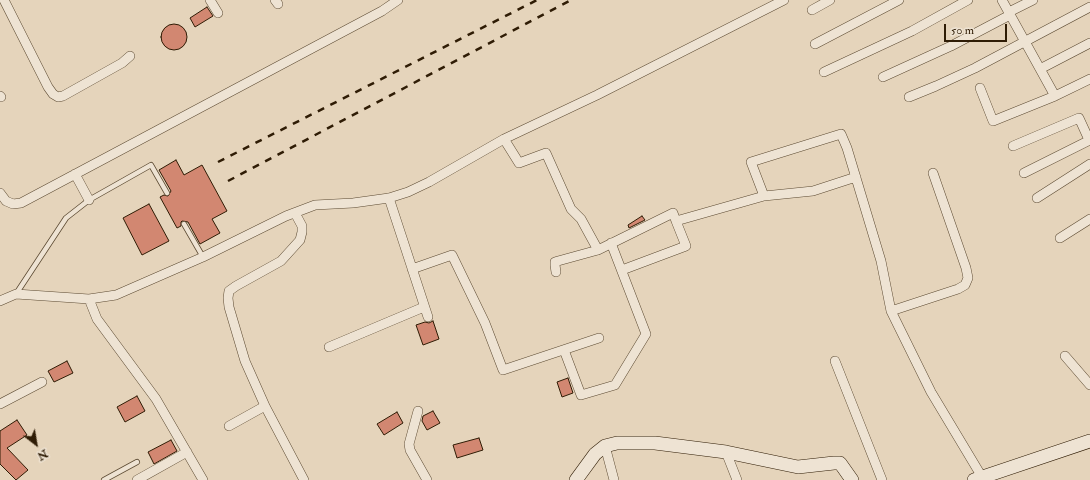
<!DOCTYPE html>
<html>
<head>
<meta charset="utf-8">
<style>
  body { margin:0 }
  #map { position:relative; width:1090px; height:480px; overflow:hidden; background:#e5d4bb; font-family:"IM FELL Double Pica",serif }
  canvas { display:block }
  .north { position:absolute; left:16px; top:424px; width:40px; height:40px; -webkit-text-stroke:3px #eee3d3; paint-order:stroke; rotate:149deg; font-size:11px; font-weight:700; line-height:16px; text-align:center; color:#2f1c05 }
  .north::after { content:''; display:block; margin:auto; width:14px; height:18px; background:#2f1c05; clip-path:polygon(50% 0,100% 100%,50% 72%,0 100%) }
  .scale { position:absolute; left:944px; top:24px; width:63px; height:18px; box-sizing:border-box; border:2px solid #2f1c05; border-top:0; padding-left:5px; font-size:12px; line-height:14px; white-space:nowrap; color:#2f1c05; -webkit-text-stroke:3px #eee3d3; paint-order:stroke }
</style>
</head>
<body>
<div id="map">
<canvas width="1090" height="480"></canvas>
<div class="north">N</div>
<div class="scale">50 m</div>
</div>
<script>
const c = document.querySelector('canvas').getContext('2d');
c.lineJoin = 'round';
function fillPath(path, color) { c.fillStyle = color; c.fill(path, 'evenodd'); }
const toPath = rows => new Path2D(rows.map(r => 'M' + r).join(''));
function strokePath(path, color, width, dash) { c.strokeStyle = color; c.lineWidth = width; c.lineCap = dash ? 'butt' : 'round'; c.setLineDash(dash || []); c.stroke(path); }
const building = toPath([
  [207,7,213,16,195,27,190,18,207,7],
  '161 37a13 13 0 1 1 26 0a13 13 0 1 1-26 0Z',
  [176,160,184,175,202,165,227,211,212,219,220,233,200,244,188,222,182,221,181,222,181,226,177,228,160,197,164,195,168,196,171,191,159,170,176,160],
  [149,204,169,241,142,255,123,218,149,204],
  [642,216,645,220,629,228,628,225,642,216],
  [433,321,439,339,423,345,416,325,425,322,429,323,433,321],
  [67,361,73,373,54,382,48,371,67,361],
  [568,378,573,393,562,397,557,382,568,378],
  [137,396,145,411,125,422,117,407,137,396],
  [433,411,440,423,427,430,422,421,423,416,433,411],
  [397,412,403,423,384,435,377,424,397,412],
  [17,420,27,435,7,448,28,470,16,480,0,464,0,431,17,420],
  [479,438,483,450,457,458,453,445,479,438],
  [171,440,177,451,154,464,148,452,171,440]
]);
fillPath(building, '#d28771');
strokePath(building, '#2f1c05', 1);
const lane = toPath([
  [184,224,203,257],
  [16,294,66,218,89,200,151,165,167,193],
  [104,480,137,462]
]);
const street = toPath([
  [4,0,48,87,53,94,58,97,63,96,122,63,130,56],
  [210,0,218,13],
  [275,0,278,4],
  [1002,0,1055,96],
  [812,10,830,0],
  [1009,12,1033,0],
  [815,44,899,0],
  [1040,69,1090,43],
  [824,72,912,31,968,0],
  [883,77,951,46,1010,15],
  [980,88,993,121,1055,96,1090,79],
  [0,96,1,97],
  [909,97,936,86,975,68,1090,7],
  [504,139,519,163,546,153,571,209,581,219,598,250,673,213,676,221,764,196,751,162,841,134,847,148,881,261,891,311,931,392,982,477],
  [1013,146,1079,118,1089,140],
  [1024,173,1090,140],
  [75,174,89,200],
  [0,193,6,201,13,204,21,203,382,11,398,0],
  [764,196,813,191,856,177],
  [389,198,428,317],
  [1037,198,1090,164],
  [1060,238,1090,219],
  [412,269,452,255,485,323,503,370,599,338],
  [622,270,686,246,676,221],
  [556,272,555,265,555,262,558,261,598,250],
  [89,299,97,319,156,399,203,480],
  [0,301,16,294,89,299,116,295,203,257,286,216,315,205,353,203,389,198,408,192,429,182,504,139,597,95,784,0],
  [891,311,958,289,965,285,968,278,966,268,933,173],
  [329,347,424,307],
  [564,350,581,395,615,385,646,334,611,243],
  [1065,356,1090,385],
  [835,361,882,480],
  [0,404,42,382],
  [265,406,245,361,229,307,228,298,229,291,236,286,281,261,300,240,302,232,302,226,295,213],
  [418,411,409,444,410,450,427,480],
  [229,426,265,406,304,480],
  [605,446,614,480],
  [726,452,737,480],
  [137,480,187,452]
]);
const secondary = toPath([
  [576,480,595,454,605,446,617,443,655,443,726,452,798,467,834,463,840,463,852,480],
  [974,480,1090,441]
]);
strokePath(lane, '#5c4a32', 6);
strokePath(street, '#5c4a32', 10);
strokePath(secondary, '#2f1c05', 14);
strokePath(lane, '#eee3d3', 4.5);
strokePath(street, '#eee3d3', 9);
strokePath(secondary, '#eee3d3', 13);
strokePath(toPath([
  [218,162,537,0],
  [228,181,571,0]
]), '#2f1c05', 2.5, [7, 7]);
</script>
</body>
</html>
